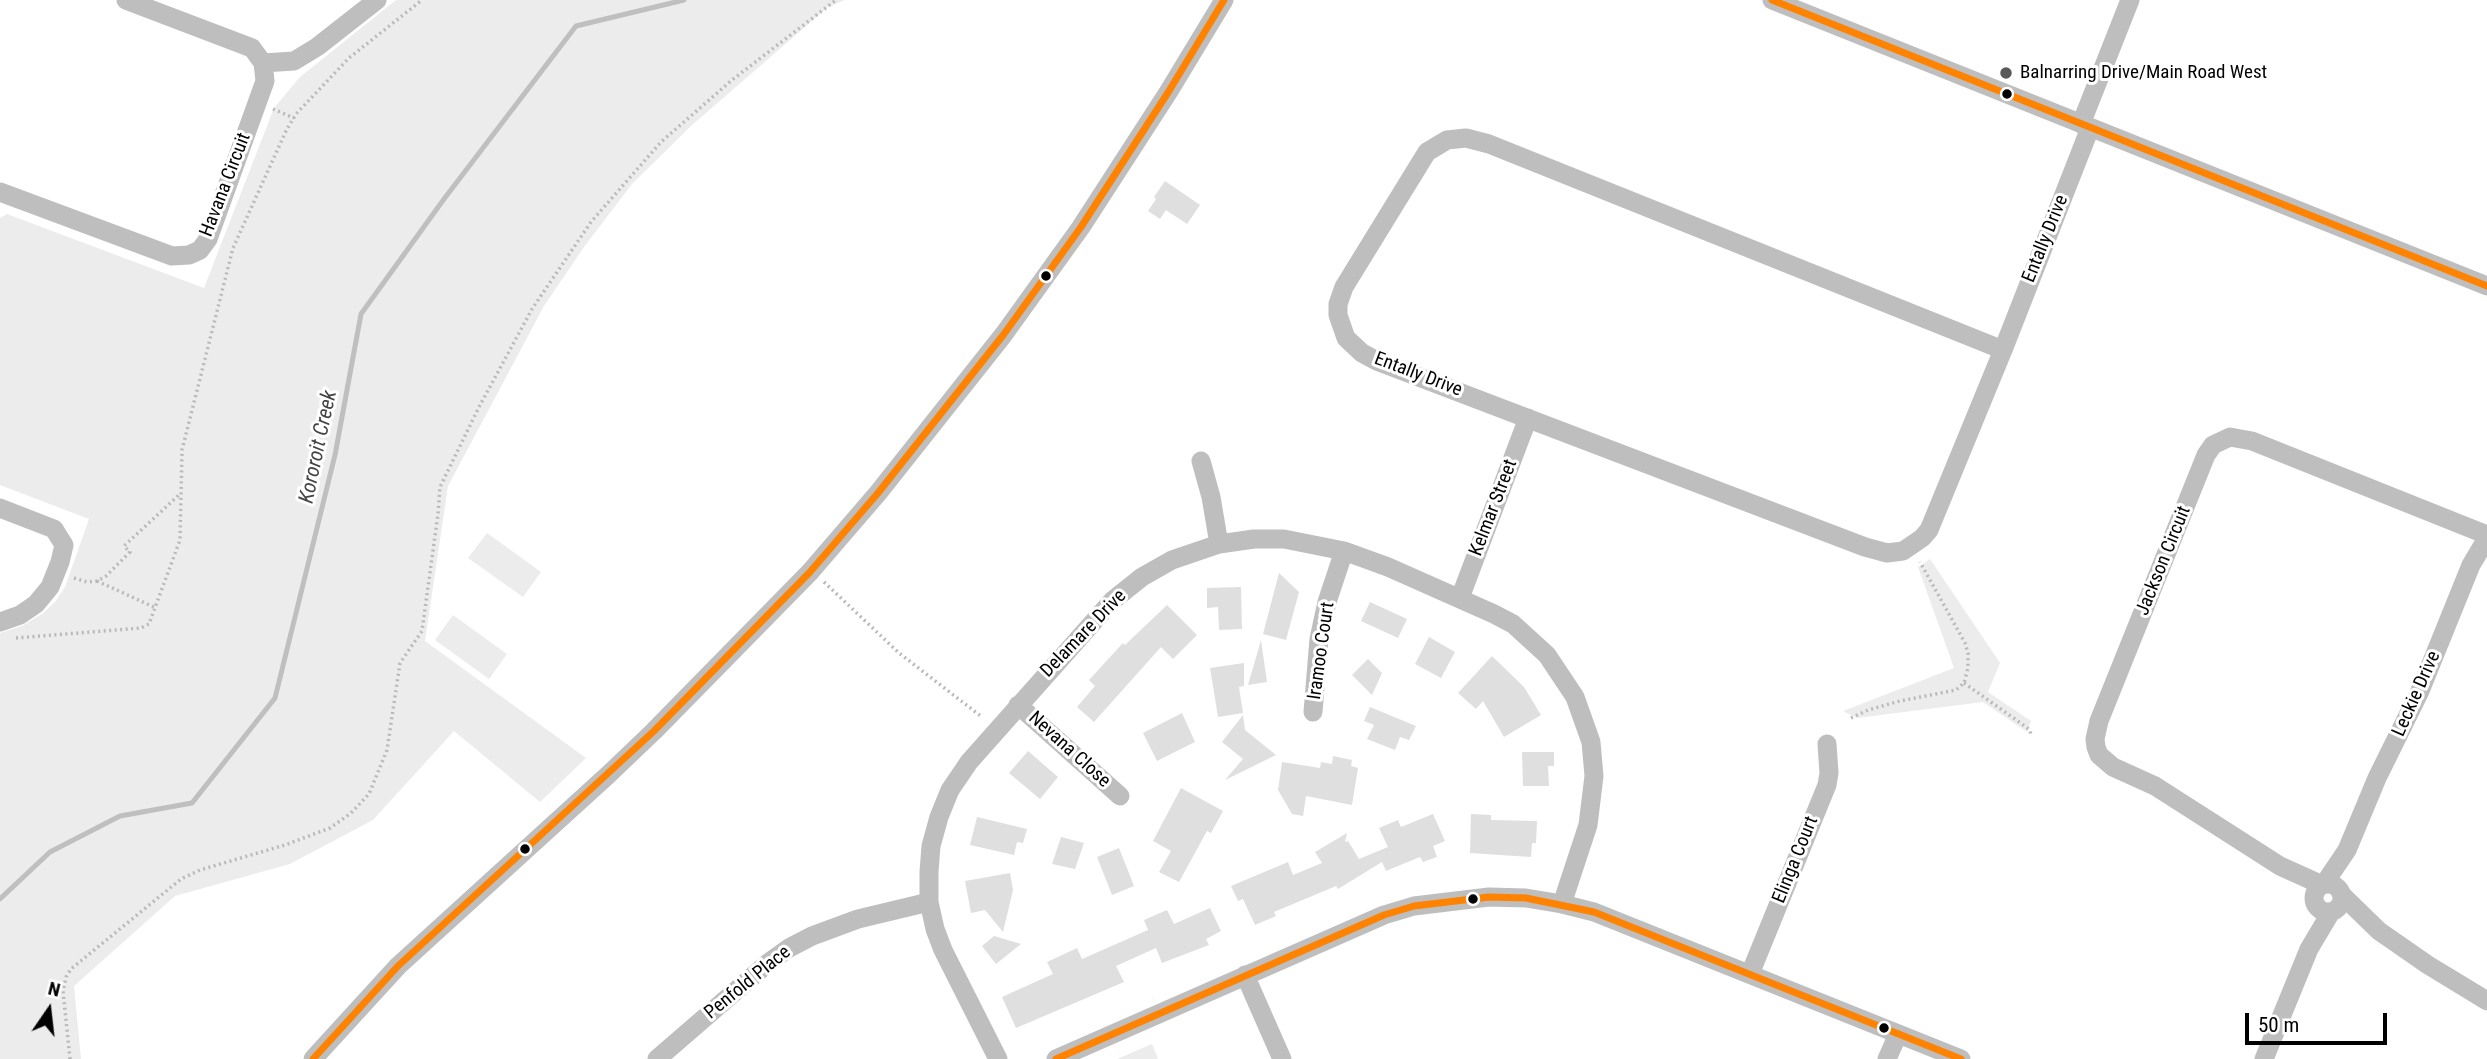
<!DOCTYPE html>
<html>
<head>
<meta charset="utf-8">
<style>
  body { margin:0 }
  #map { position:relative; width:2487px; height:1059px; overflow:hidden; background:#fff; font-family:"Roboto Condensed",sans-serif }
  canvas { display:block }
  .north { position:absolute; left:14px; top:975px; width:70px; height:70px; -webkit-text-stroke:5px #fff; paint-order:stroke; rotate:14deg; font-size:19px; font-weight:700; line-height:28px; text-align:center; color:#000 }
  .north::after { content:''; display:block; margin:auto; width:24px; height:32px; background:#000; clip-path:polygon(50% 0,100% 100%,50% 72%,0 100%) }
  .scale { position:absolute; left:2245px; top:1013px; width:142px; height:32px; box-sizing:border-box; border:4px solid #000; border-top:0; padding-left:9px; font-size:21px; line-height:24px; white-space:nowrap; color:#000; -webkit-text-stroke:5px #fff; paint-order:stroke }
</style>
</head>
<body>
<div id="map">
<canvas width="2487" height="1059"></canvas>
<div class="north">N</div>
<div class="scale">50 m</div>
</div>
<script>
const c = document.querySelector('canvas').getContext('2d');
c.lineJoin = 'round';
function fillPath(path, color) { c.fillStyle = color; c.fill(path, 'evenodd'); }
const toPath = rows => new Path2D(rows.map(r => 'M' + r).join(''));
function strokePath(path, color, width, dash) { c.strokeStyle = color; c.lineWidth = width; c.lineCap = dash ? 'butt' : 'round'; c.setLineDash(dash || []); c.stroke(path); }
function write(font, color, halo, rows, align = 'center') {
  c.font = font + ' "Roboto Condensed",sans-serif'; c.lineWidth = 6; c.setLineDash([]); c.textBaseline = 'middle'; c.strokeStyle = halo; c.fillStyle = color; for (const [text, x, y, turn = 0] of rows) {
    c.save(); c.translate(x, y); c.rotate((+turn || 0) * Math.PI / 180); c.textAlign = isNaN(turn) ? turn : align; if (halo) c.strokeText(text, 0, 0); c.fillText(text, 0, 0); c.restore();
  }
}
fillPath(toPath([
  [396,0,845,0,828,7,691,126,632,184,584,247,544,306,448,486,425,641,586,758,540,802,454,731,373,820,290,864,175,896,74,986,81,1059,0,1059,0,633,22,626,42,614,55,602,65,587,89,519,0,485,0,218,7,214,204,288,274,108,300,77],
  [487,533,541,572,523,597,468,558],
  [1930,559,2000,663,1988,692,2031,721,2027,732,1983,702,1857,718,1843,711,1954,668,1918,567],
  [453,615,507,654,489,679,435,640],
  [1152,1044,1158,1059,1117,1059]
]), '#ececec');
strokePath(toPath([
  [0,899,50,852,120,816,192,803,275,698,335,455,361,314,444,199,576,26,684,0]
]), '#bfbfbf', 5);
fillPath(toPath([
  [1165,181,1200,205,1187,224,1166,210,1160,219,1148,211,1156,199,1154,197],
  [1279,573,1299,592,1286,640,1263,634],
  [1241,587,1242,629,1219,630,1218,607,1207,608,1207,588],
  [1370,602,1407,619,1398,638,1361,621],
  [1167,605,1197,635,1173,659,1161,647,1094,722,1077,707,1095,686,1089,680,1123,643,1125,645],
  [1429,637,1455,652,1441,678,1415,664],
  [1261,640,1267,682,1248,685],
  [1492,656,1524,687,1541,715,1504,737,1483,701,1476,709,1458,693],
  [1368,659,1382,673,1372,695,1352,675],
  [1244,663,1244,686,1239,687,1243,713,1218,717,1210,668],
  [1370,707,1416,726,1409,740,1400,737,1395,750,1367,739,1374,725,1364,721],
  [1182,713,1195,742,1157,761,1143,733],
  [1243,715,1245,730,1276,755,1225,780,1243,759,1222,742],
  [1028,751,1058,777,1040,799,1009,773],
  [1522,752,1554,752,1554,766,1548,766,1549,786,1523,786],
  [1333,756,1352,760,1351,766,1358,768,1352,805,1306,796,1303,816,1292,814,1278,790,1282,762,1320,768,1321,762,1332,764],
  [1181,788,1223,811,1211,833,1207,831,1179,882,1159,872,1171,851,1153,841],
  [1433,814,1445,841,1433,846,1437,857,1423,862,1420,857,1386,871,1382,862,1338,889,1336,886,1274,912,1276,916,1255,925,1243,899,1238,901,1231,886,1288,862,1293,875,1322,863,1315,852,1347,833,1345,842,1348,841,1359,859,1388,847,1379,828,1398,820,1401,827],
  [1471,814,1491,815,1491,820,1537,821,1536,843,1532,843,1531,857,1470,853],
  [977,817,1027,829,1023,843,1017,842,1014,855,970,845],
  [1061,837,1084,843,1075,869,1052,864],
  [1119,848,1134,886,1112,895,1097,857],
  [1010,873,1013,890,1003,932,985,910,971,913,965,881],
  [1210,908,1221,931,1206,939,1209,945,1162,963,1156,948,1116,966,1124,982,1016,1028,1002,997,1053,974,1047,962,1077,948,1082,959,1148,930,1144,920,1167,910,1174,924],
  [994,936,1021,944,996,964,982,946]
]), '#dfdfdf');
strokePath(toPath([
  [273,109,294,118],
  [74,578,87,582,97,581,106,576,130,552,124,546,180,494],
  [97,581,156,608],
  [824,582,899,653,982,717],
  [16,638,141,628,149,624,180,540,182,450,233,248,286,131,296,114,349,58,422,0],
  [1964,683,2022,724,2030,730,2031,736],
  [1851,718,1868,710,1900,701,1956,690,1964,683,1968,668,1968,653,1965,643,1920,562],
  [70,1059,63,991,66,977,71,969,181,879,200,870,285,845,330,828,351,813,369,794,387,750,400,663,422,631,438,514,440,487,479,407,532,309,591,222,661,142,732,80,836,0]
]), '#b9b9b9', 3.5, [2, 3.5]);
strokePath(toPath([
  [1772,0,2487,286],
  [263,63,294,61,317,47,377,0],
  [2081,124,2130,0],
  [0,192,172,256,189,255,200,250,208,239,265,81,263,63,252,48,126,0],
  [2003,350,1929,530,1922,538,1903,551,1887,553,1865,547,1377,361,1362,353,1346,338,1338,315,1338,304,1344,287,1427,152,1447,140,1466,138,1489,144,2003,350,2090,128],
  [1201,461,1211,497,1219,544],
  [0,508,54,529,64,545,60,562,50,587,36,604,20,615,0,622],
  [1460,598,1528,418],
  [1018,705,1120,796],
  [1313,712,1319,639,1327,602,1344,551],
  '2314 898a14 14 0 1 1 28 0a14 14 0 1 1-28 0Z',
  [2324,884,2347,850,2377,778,2420,691,2471,565,2487,538],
  [2322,885,2280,866,2155,786,2113,767,2099,755,2096,747,2095,739,2099,721,2206,455,2213,445,2230,437,2252,441,2487,535],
  [2343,896,2379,931,2428,965,2487,1001],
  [1750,974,1827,785,1829,773,1827,744],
  [1245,975,1282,1059],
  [313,1059,398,966,609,774,654,731,810,572,878,493,1004,334,1081,227,1169,91,1224,0],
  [657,1059,768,963,789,948,812,936,858,919,929,902],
  [998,1059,943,950,935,929,929,902,929,872,931,846,939,817,950,790,969,762,1112,601,1142,577,1172,560,1219,544,1254,539,1284,539,1344,551,1388,567,1494,614,1513,624,1547,655,1575,697,1591,742,1594,776,1588,825,1562,904],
  [1056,1059,1384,915,1414,906,1489,897,1526,898,1562,904,1594,912,1961,1059],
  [1887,1059,1898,1034],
  [2264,1059,2309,949,2331,912]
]), '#bebebe', 19);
strokePath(toPath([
  [1772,0,2487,286],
  [313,1059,398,966,654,731,810,572,878,493,1004,334,1081,227,1169,91,1224,0],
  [1056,1059,1384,915,1414,906,1489,897,1526,898,1594,912,1961,1059]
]), '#ff8200', 7);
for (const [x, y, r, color] of [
  [2006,73,7,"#595959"],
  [2007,94,6,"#000"],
  [1046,276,6,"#000"],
  [525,849,6,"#000"],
  [1473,899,6,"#000"],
  [1884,1028,6,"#000"]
]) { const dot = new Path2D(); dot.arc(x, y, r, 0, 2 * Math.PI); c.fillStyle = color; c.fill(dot); strokePath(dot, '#fff', 2.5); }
write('19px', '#000', '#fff', [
  ["Balnarring Drive/Main Road West",2020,73]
], 'left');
write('19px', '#000', '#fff', [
  ["Havana Circuit",226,185,-69],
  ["Entally Drive",2046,239,-68],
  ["Entally Drive",1418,375,21],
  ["Kelmar Street",1494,508,-69],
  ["Jackson Circuit",2164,561,-68],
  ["Delamare Drive",1084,634,-46],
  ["Iramoo Court",1322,651,-82],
  ["Leckie Drive",2417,694,-66],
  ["Nevana Close",1069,750,42],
  ["Elinga Court",1796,860,-68],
  ["Penfold Place",748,983,-39]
]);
write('italic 21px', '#444', '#fff', [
  ["Kororoit Creek",319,447,-78]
]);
</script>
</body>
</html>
